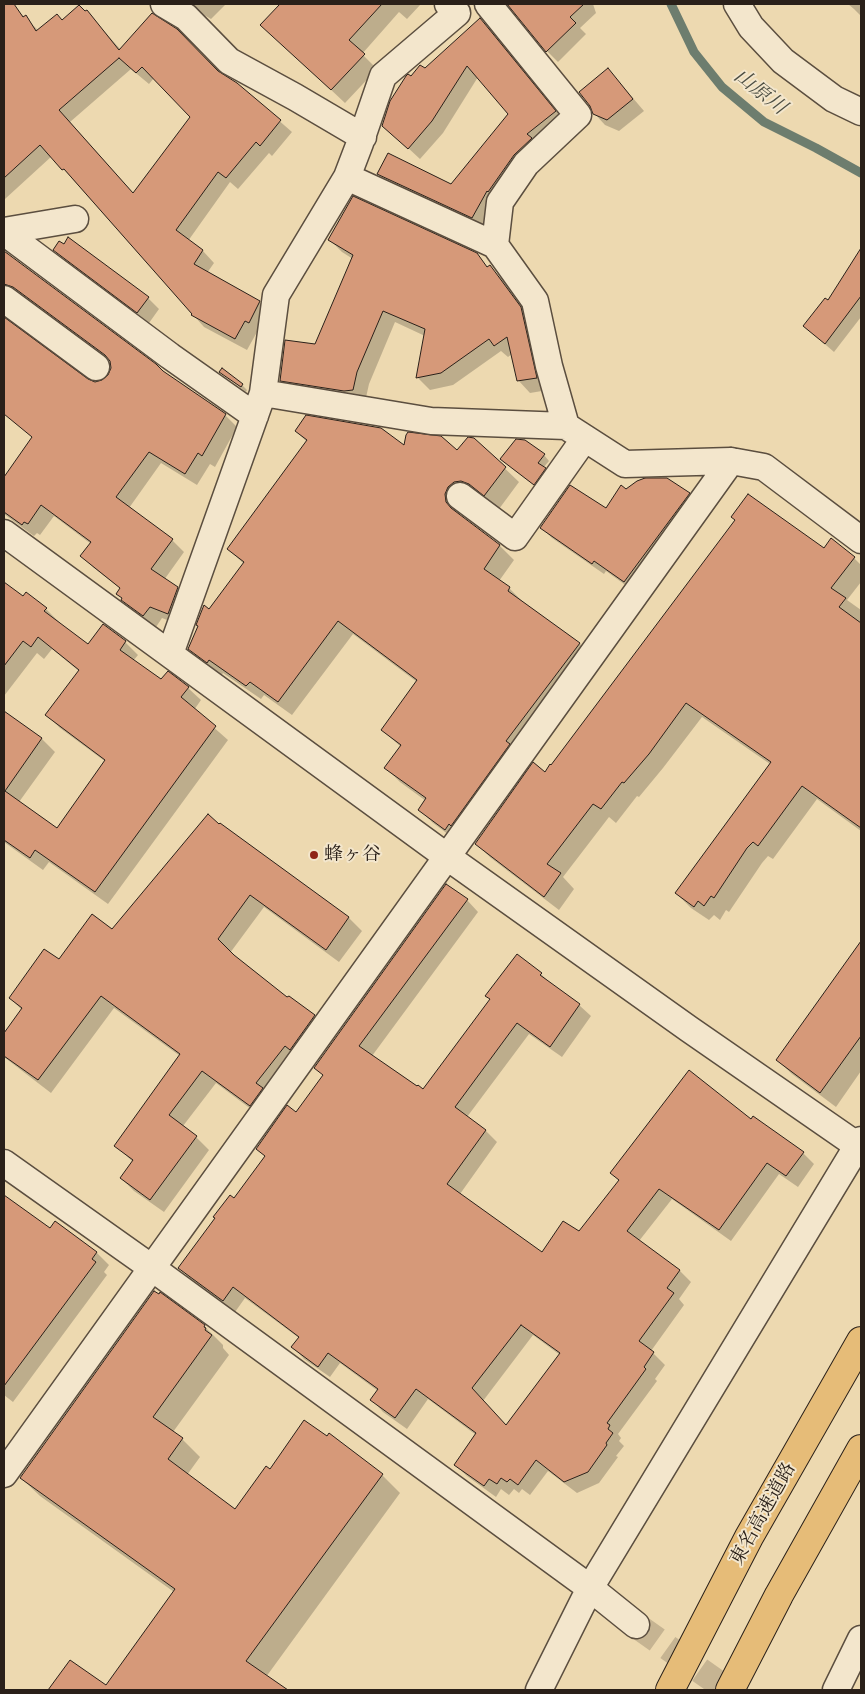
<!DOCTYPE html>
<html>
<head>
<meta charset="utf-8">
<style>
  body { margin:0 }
  #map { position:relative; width:865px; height:1694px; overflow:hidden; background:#edd9b0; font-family:"EB Garamond",serif }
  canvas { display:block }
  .frame { position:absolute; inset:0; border:5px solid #2a2019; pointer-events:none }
</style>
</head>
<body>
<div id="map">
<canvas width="865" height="1694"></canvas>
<div class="frame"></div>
</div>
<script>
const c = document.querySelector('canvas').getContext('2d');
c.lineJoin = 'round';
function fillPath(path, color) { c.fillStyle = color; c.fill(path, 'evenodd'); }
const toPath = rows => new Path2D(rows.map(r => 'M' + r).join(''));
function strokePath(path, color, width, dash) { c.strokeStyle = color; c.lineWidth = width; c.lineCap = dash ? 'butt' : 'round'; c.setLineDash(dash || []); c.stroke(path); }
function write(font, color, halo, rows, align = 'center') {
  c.font = font + ' "EB Garamond","Noto Serif JP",serif'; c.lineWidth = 4; c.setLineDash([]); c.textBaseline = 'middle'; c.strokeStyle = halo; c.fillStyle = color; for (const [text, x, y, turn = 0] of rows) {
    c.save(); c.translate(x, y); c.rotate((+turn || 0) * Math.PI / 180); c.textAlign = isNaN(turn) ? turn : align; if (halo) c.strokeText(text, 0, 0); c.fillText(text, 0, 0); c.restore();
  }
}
fillPath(toPath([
  [185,4,226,4,211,19],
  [282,4,421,4,407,19,399,12,362,54,377,69,345,103,262,25],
  [509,4,593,4,596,13,580,28,586,34,558,62,547,51],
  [848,4,861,4,861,16,854,9],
  [17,10,39,31,87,12,121,50,218,73,237,84,292,132,272,156,269,153,238,189,230,182,188,241,203,251,214,263,207,273,259,302,271,313,261,334,257,332,247,350,204,327,52,156,5,199,4,198,4,18],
  [131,69,149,84,154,78,191,117,134,194,70,122],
  [480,19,491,30,566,123,484,228,389,185,378,174,452,186,510,114,478,77,443,133,420,159,393,134,425,70],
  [608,69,644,111,619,131,605,125,594,113],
  [330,240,476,254,484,263,482,263,490,273,492,271,488,266,502,279,533,321,548,390,530,393,518,380,512,354,508,357,501,351,453,385,430,390,418,378,425,336,395,322,369,384,365,402,293,392,281,380,315,346,353,259,342,252],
  [54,250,148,298,159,309,149,323,65,261],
  [4,252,155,365,162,372,225,415,237,427,215,467,210,464,197,485,161,463,129,508,172,540,184,552,164,580,177,588,189,601,180,625,162,618,156,627,134,612,122,600,121,589,94,568,82,556,91,544,54,516,40,535,37,533,34,536,4,514,4,479,33,438,8,416,12,410,4,403,4,319,86,380,95,383,103,382,109,377,112,368,111,361,26,299,19,296,4,302],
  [852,265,861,271,861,317,834,352,804,326,828,302],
  [221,372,242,385,247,390,246,392],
  [296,431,405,448,457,452,474,439,519,482,499,509,484,497,476,495,459,508,460,516,500,546,514,560,499,581,509,588,523,602,579,643,593,657,460,843,433,823,420,810,426,801,400,782,386,768,401,747,382,730,417,682,353,634,292,715,264,695,261,699,223,673,221,676,203,663,189,648,210,610,244,564,228,549,307,442],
  [544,455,549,461,543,468,550,474,539,489,507,464],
  [626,490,689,494,700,504,635,592,606,571,604,574,552,538,542,528,606,510],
  [824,550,854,558,861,565,861,582,847,600,861,610,861,831,817,799,773,859,768,856,762,863,729,912,726,910,720,920,714,915,709,920,691,908,676,893,770,764,702,717,663,768,639,797,637,796,616,823,609,817,563,877,574,889,559,910,491,858,476,844,545,774],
  [4,583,23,598,46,609,59,622,58,623,88,646,125,642,138,655,133,661,161,681,188,688,201,700,194,710,228,740,108,904,49,862,43,870,4,842,4,713,42,739,55,752,19,802,57,830,106,762,60,728,47,715,80,672,52,649,44,659,37,653,4,696],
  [220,825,349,918,362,931,339,962,264,907,230,953,288,999,314,1016,327,1029,263,1118,216,1083,183,1126,196,1137,209,1150,164,1212,134,1191,121,1178,133,1162,116,1146,180,1056,114,1008,51,1093,4,1057,4,1035,22,1010,10,998,59,960,112,931],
  [467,900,478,912,372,1056,423,1090,541,974,552,985,579,1005,591,1016,562,1057,529,1034,467,1117,485,1130,497,1142,460,1194,542,1254,579,1233,619,1181,612,1173,752,1121,803,1153,814,1164,798,1187,779,1174,731,1241,672,1199,639,1241,680,1271,691,1282,679,1299,684,1305,651,1351,665,1365,655,1379,657,1381,618,1434,621,1438,619,1441,624,1446,616,1456,618,1457,599,1483,577,1493,548,1471,530,1495,522,1489,519,1493,514,1489,509,1495,501,1489,496,1497,467,1476,455,1465,476,1435,428,1399,407,1429,383,1412,372,1400,378,1391,340,1363,330,1377,304,1359,293,1347,299,1338,245,1298,235,1312,191,1280,180,1268,266,1157,258,1149,297,1114,324,1076,316,1068],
  [533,1335,560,1355,506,1426,483,1401],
  [861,943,861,1071,836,1107,792,1074,777,1060],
  [4,1196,50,1230,55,1222,97,1253,109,1265,104,1272,107,1275,13,1402,4,1395],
  [204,1326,223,1345,223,1348,229,1355,173,1432,182,1439,200,1457,187,1475,236,1511,270,1470,382,1475,400,1493,266,1677,284,1690,50,1690,70,1661,106,1687,174,1592,40,1496,21,1478]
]), '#0003');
strokePath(toPath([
  [671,4,694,52,722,87,764,122,816,148,861,173]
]), '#6d7d6e', 9);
const building = toPath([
  [4,4,14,4,23,17,26,15,36,31,57,14,62,20,79,5,85,11,87,10,119,50,152,13,177,29,218,71,237,83,281,120,260,146,256,142,226,178,218,172,176,230,203,250,194,264,260,301,249,323,245,321,235,339,191,315,192,314,64,169,62,170,40,145,4,178,4,4],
  [119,58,136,73,142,67,190,117,133,193,59,110,119,58],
  [280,4,382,4,349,40,365,54,331,90,260,25,280,4],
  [507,4,584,4,570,17,576,23,546,52,507,4],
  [480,18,556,111,527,134,532,138,514,155,488,192,487,191,472,218,377,174,388,153,451,184,508,114,467,66,432,121,408,149,382,126,390,101,406,76,408,74,411,76,420,65,425,68,480,18],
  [608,68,633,99,607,120,593,114,590,106,579,92,608,68],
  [353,196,477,253,487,267,490,265,521,307,537,378,517,381,507,337,494,346,489,339,441,373,416,378,425,329,383,311,357,372,353,390,344,391,280,381,285,340,315,344,353,255,328,240,353,196],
  [68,237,149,297,137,313,53,250,59,241,64,244,68,237],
  [861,248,861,296,825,344,803,326,825,298,828,300,861,248],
  [4,251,156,364,163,371,226,414,202,456,198,453,185,474,149,452,116,497,173,539,151,569,178,587,168,614,150,607,143,616,121,600,122,598,116,594,120,588,80,556,91,542,41,505,28,524,24,522,22,525,4,512,4,477,32,437,4,414,4,317,88,379,95,382,102,380,108,375,111,368,110,361,105,355,13,287,4,284,4,251],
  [222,368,243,384,241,387,219,372,222,368],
  [306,415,381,428,404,445,406,435,408,432,441,436,457,450,468,437,474,438,506,467,484,496,469,484,461,481,454,482,448,487,445,494,446,502,451,508,500,545,484,569,510,587,508,591,580,643,506,741,510,744,451,826,449,824,445,830,418,810,426,798,384,768,401,745,381,730,417,680,338,621,278,702,250,682,246,686,209,660,207,663,188,649,198,626,196,625,204,605,209,609,244,562,227,549,307,440,295,431,306,415],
  [516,439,525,440,545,454,538,463,546,468,534,485,500,459,516,439],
  [645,478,667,478,690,493,624,582,594,561,592,564,540,528,570,485,606,508,621,485,626,489,637,481,645,478],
  [748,494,824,548,831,538,855,557,831,588,846,598,839,607,861,623,861,828,802,786,758,846,753,842,747,848,714,898,711,896,704,906,698,901,694,907,675,893,771,762,686,703,649,754,624,783,622,782,601,809,593,804,547,864,561,873,544,897,475,844,533,762,545,772,550,764,551,765,735,520,731,517,748,494],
  [4,582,23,596,26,592,47,608,44,611,88,644,103,624,126,641,120,650,161,679,168,671,189,687,181,697,216,726,95,892,35,850,30,858,4,840,4,711,42,738,5,791,57,828,105,760,45,715,79,670,38,637,31,647,23,641,4,666,4,582],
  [208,814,219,824,220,823,349,917,326,950,250,895,218,939,234,955,287,997,289,996,315,1015,290,1050,285,1046,256,1083,263,1088,250,1106,202,1071,169,1115,197,1136,150,1200,120,1178,133,1160,114,1146,180,1054,101,996,38,1080,4,1056,4,1033,22,1008,9,998,44,949,59,959,92,914,112,929,208,814],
  [446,884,468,899,359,1046,417,1086,418,1085,423,1089,490,999,485,996,517,954,542,973,540,975,580,1004,550,1047,517,1023,455,1107,486,1130,447,1184,542,1252,563,1221,579,1231,619,1180,610,1173,689,1070,751,1119,753,1116,804,1152,786,1176,767,1163,719,1230,659,1189,627,1231,680,1270,667,1288,674,1293,639,1341,654,1352,644,1367,646,1369,607,1423,610,1425,608,1429,613,1433,606,1443,607,1445,588,1472,564,1482,536,1460,518,1485,510,1479,507,1482,501,1478,497,1484,489,1479,484,1486,454,1465,476,1433,416,1389,395,1418,370,1400,378,1389,328,1353,318,1367,291,1347,299,1337,233,1287,223,1301,178,1268,215,1218,213,1217,230,1195,234,1198,265,1156,256,1149,287,1105,296,1112,323,1075,314,1068,446,884],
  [521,1325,560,1353,506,1425,472,1388,521,1325],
  [861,941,861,1036,820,1093,776,1060,861,941],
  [4,1195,50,1228,55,1221,97,1252,92,1259,96,1262,4,1386,4,1195],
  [154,1291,159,1294,160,1292,205,1325,204,1327,206,1328,205,1330,212,1335,153,1417,183,1438,168,1459,235,1509,266,1466,270,1469,304,1420,327,1436,329,1433,383,1474,246,1661,288,1690,48,1690,70,1660,106,1685,175,1589,20,1478,154,1291]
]);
fillPath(building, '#d69979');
strokePath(building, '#2a2019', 1);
strokePath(toPath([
  [636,1625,728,1690]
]), '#c6b492', 26, [26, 13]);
const minor = toPath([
  [164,4,186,17,229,61,295,97,363,137],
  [488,4,578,115,526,164,500,202,495,245],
  [737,4,751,27,783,61,834,99,861,112],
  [347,177,495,245,535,301,549,366,566,426,625,464,731,461,764,467,861,540],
  [4,231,75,219],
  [4,232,170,356,255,416],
  [4,299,96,367],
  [263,393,431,421,566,426],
  [460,496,515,537,585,438],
  [4,533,446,856,689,1029,861,1148],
  [170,654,263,393,276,295,347,177,360,143,383,76,457,13,448,4],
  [4,1163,152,1268,590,1588,636,1625],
  [4,1474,731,461],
  [539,1690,590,1588,861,1140],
  [836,1690,861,1639]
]);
const motorway = toPath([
  [670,1690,749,1537,861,1341],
  [730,1690,779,1595,861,1449]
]);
strokePath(minor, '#5b4e3f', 29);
strokePath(motorway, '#2a2019', 30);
strokePath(minor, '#f3e6cc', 26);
strokePath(motorway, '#e6bc78', 28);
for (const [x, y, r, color] of [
  [314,855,5,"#8f2418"]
]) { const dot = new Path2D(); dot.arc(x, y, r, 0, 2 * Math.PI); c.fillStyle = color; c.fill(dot); strokePath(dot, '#f3e6cc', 2); }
write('19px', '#2a2019', '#f3e6cc', [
  ["蜂ヶ谷",324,855]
], 'left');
write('19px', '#2a2019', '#f3e6cc', [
  ["東名高速道路",763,1514,-61]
]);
write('italic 20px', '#4c4e43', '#f3e6cc', [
  ["山原川",760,92,38]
]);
</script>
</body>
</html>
